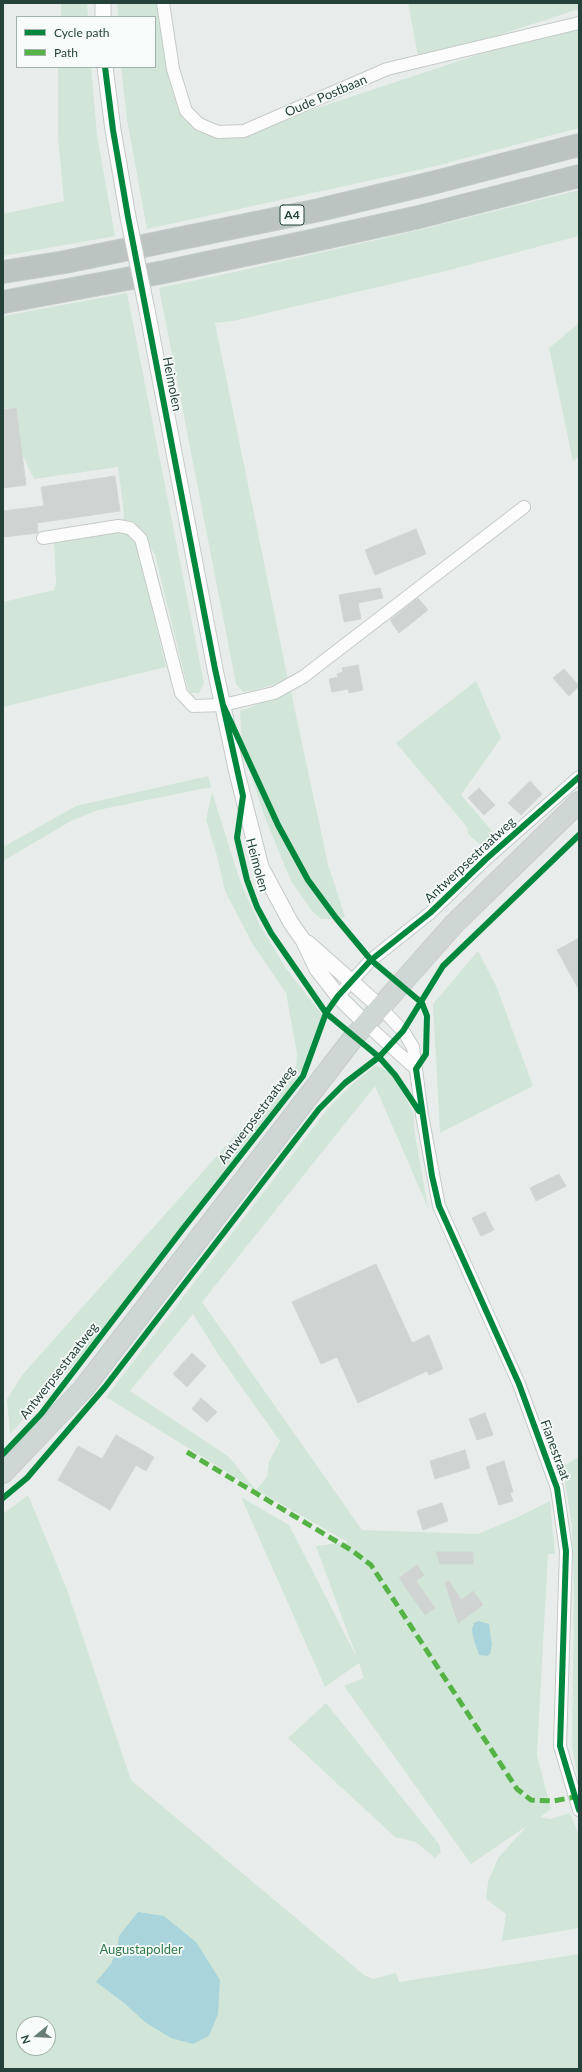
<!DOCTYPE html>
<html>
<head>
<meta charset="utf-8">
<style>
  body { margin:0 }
  #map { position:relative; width:582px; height:2072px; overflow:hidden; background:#e8edeb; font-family:Lato,sans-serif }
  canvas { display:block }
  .frame { position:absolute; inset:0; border:4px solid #24423a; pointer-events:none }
  .legend { position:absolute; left:16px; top:16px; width:140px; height:52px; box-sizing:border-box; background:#f7fbf9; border:1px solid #a3b1ad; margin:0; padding:5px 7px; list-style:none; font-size:12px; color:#24423a }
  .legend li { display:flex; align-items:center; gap:8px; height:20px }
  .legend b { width:20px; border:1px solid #a3b1ad }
  .north { position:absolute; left:16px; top:2016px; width:40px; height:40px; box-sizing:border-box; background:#f7fbf9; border:1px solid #a3b1ad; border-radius:50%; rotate:252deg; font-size:11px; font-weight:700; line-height:16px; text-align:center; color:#24423a }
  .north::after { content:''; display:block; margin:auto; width:14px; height:18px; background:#697e78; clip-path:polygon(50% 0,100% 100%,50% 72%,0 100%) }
</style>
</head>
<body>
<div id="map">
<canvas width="582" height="2072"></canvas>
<div class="frame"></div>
<ul class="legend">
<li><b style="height:5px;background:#00873e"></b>Cycle path</li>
<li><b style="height:5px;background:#55b346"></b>Path</li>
</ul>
<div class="north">N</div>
</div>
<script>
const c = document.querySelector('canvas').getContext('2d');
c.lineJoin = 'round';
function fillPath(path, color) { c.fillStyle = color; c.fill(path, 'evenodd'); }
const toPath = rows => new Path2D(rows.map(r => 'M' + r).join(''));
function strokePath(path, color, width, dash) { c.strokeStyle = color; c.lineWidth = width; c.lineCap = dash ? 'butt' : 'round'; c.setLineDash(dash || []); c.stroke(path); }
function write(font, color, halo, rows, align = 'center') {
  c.font = font + ' Lato,sans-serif'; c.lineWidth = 3.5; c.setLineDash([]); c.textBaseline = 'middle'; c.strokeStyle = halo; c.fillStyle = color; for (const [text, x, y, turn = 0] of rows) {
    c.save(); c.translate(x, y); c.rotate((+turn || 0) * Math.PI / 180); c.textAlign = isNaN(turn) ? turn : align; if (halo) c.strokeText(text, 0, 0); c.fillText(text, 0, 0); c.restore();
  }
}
fillPath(toPath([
  [61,3,87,3,88,17,61,17],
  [117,3,157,3,172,90,178,106,188,120,233,136,552,30,579,22,579,128,432,167,147,229,127,120,121,67,155,67,155,17,118,17],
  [408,3,579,3,579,9,419,61],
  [58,67,91,67,97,135,115,236,3,256,3,214,64,201,58,137],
  [579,190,579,236,442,272,233,321,215,323,288,680,256,690,243,692,236,684,159,288,230,273,411,232],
  [127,293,204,683,199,693,191,693,187,686,155,555,141,529,134,523,123,521,124,513,118,467,34,479,18,446,19,435,14,408,3,409,3,316],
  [579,323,579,456,573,461,549,348],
  [118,532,130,533,135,538,166,667,3,707,3,602,54,590,56,583,54,541],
  [476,681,501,738,461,795,500,840,490,849,477,842,468,834,467,827,396,743],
  [291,692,328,864,345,917,340,919,321,919,312,911,291,881,265,818,242,747,240,711],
  [208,776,211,787,98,810,71,821,3,861,3,847,76,806],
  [212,792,240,881,260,925,285,967,323,1016,306,1063,287,1093,127,1296,90,1347,10,1434,7,1399,23,1374,296,1067,297,1053,286,993,252,943,225,891,217,856,206,820],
  [478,951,497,988,533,1086,440,1133,433,1004],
  [376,1065,389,1072,402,1090,414,1115,414,1129,428,1208,375,1086,202,1302,362,1530,478,1534,518,1517,550,1501,555,1554,548,1554,537,1755,551,1809,540,1817,550,1819,570,1813,579,1836,579,1928,502,1941,506,1914,486,1899,488,1882,498,1858,527,1826,471,1864,344,1686,364,1678,359,1663,325,1687,241,1497,289,1525,357,1658,316,1546,348,1542,256,1490,106,1397,329,1107,348,1088],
  [193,1314,220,1357,280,1441,269,1462,267,1477,256,1490,229,1457,130,1391],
  [579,1457,579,1784,572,1747,574,1601,572,1526,563,1469,563,1466],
  [28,1495,66,1587,131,1780,364,1975,373,1979,396,1973,399,1982,579,1954,579,2069,3,2069,3,1514],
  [24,2024,48,2024,48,2048,24,2048],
  [326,1703,439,1844,441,1852,435,1858,416,1842,395,1837,288,1738]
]), '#d1e6d8');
fillPath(toPath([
  [478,1621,489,1624,492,1645,490,1654,487,1656,479,1655,473,1637,472,1629,474,1623],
  [138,1912,164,1916,196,1942,220,1980,218,2014,209,2036,193,2044,171,2038,145,2022,123,2002,96,1982,111,1964,117,1950,119,1936]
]), '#a9d4db');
const building = toPath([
  [16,408,26,485,3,488,3,410,16,408],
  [115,476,120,511,37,523,38,533,3,537,3,511,44,506,41,487,115,476],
  [416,529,426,554,375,575,365,550,416,529],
  [380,588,383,598,358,603,361,619,344,622,339,595,380,588],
  [418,598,428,610,399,633,390,620,418,598],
  [358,665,363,690,349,693,348,689,332,692,329,679,338,677,337,674,343,672,342,668,358,665],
  [564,669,579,686,569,696,553,678,564,669],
  [530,781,542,794,521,815,508,803,530,781],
  [479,788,495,805,484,815,468,798,479,788],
  [579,938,579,990,557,950,579,938],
  [559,1174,566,1186,536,1201,530,1188,559,1174],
  [485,1212,494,1230,481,1236,472,1218,485,1212],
  [376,1264,412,1343,429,1335,443,1369,429,1375,427,1371,358,1403,337,1357,321,1364,292,1302,376,1264],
  [192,1353,206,1366,187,1387,173,1374,192,1353],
  [201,1398,217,1412,207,1422,192,1409,201,1398],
  [485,1413,493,1435,477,1440,469,1419,485,1413],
  [116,1435,154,1457,146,1471,136,1465,110,1510,58,1480,78,1446,102,1459,116,1435],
  [465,1450,470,1468,435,1479,430,1461,465,1450],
  [504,1461,513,1492,510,1493,513,1501,499,1505,486,1467,504,1461],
  [442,1503,448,1521,423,1530,417,1511,442,1503],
  [436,1552,473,1552,473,1564,440,1564,436,1552],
  [417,1565,424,1575,416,1581,435,1608,425,1615,399,1578,417,1565],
  [449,1581,461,1600,473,1591,483,1605,458,1623,445,1583,449,1581]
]);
fillPath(building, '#cfd4d2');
strokePath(building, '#d1d6d4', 1);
const minor = toPath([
  [163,3,173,69,186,111,199,124,218,132,244,131,387,69,579,23],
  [43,538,118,526,130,528,141,539,181,693,193,706,223,705,274,693,303,677,524,507],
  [338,996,371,960,430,913,486,859,579,777],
  [380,1007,403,1031,413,1047,422,1115,439,1206,519,1384,557,1488,566,1551,560,1746,579,1810],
  [366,1024,416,1069]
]);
const tertiary = toPath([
  [103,17,103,3],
  [105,67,113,130,128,217],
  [147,310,215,669,237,773,261,867,291,923,303,940,317,969,338,996,366,1024],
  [308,943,380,1007]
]);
const primary = toPath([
  [3,1473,83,1389,354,1037,454,924,579,802]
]);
const motorway = toPath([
  [3,272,65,262,319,210,432,183,579,145],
  [3,302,164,272,311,241,419,217,579,176]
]);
strokePath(minor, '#c5cac8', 14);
strokePath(tertiary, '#c5cac8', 17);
strokePath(primary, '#c3ccc9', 22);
strokePath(motorway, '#c3ccc9', 24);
strokePath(minor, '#fcfcfc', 12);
strokePath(tertiary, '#fcfcfc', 15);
strokePath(primary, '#cfd7d5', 20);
strokePath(motorway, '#bcc4c2', 22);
const tertiaryBridge = toPath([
  [128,217,147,310]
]);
strokePath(tertiaryBridge, '#c5cac8', 17, []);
strokePath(tertiaryBridge, '#fcfcfc', 15);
strokePath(toPath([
  [187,1452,351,1550,371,1565,517,1789,531,1800,553,1801,575,1797]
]), '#55b346', 5, [10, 5]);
strokePath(toPath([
  [105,67,113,130,128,217,215,669,243,796,237,838,247,880,257,907,271,933,326,1013,379,1057,395,1075,419,1111],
  [223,705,278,825,308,880,336,918,371,960,422,1003,427,1016,426,1054,416,1069,432,1176,439,1206,519,1384,557,1488,566,1551,560,1746,579,1810],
  [3,1454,41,1414,182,1230,303,1076,326,1013,338,996,371,960,430,913,486,859,579,777],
  [3,1498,27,1478,105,1387,319,1109,345,1083,379,1057,403,1031,443,966,579,835]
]), '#00873e', 6);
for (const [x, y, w] of [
  [292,215,24]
]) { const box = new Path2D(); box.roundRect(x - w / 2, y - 10, w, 20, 3); c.fillStyle = '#f7fbf9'; c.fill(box); strokePath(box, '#24423a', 1); }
write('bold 12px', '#24423a', null, [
  ["A4",292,215]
]);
write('13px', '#24423a', '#f7fbf9', [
  ["Oude Postbaan",326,96,-23],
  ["Heimolen",172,384,79],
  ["Antwerpsestraatweg",470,860,-43],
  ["Heimolen",257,865,75],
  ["Antwerpsestraatweg",257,1115,-53],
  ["Antwerpsestraatweg",59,1371,-52],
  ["Fianestraat",555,1450,70]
]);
write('13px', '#2d7a4b', '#f7fbf9', [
  ["Augustapolder",141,1950]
]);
</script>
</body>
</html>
